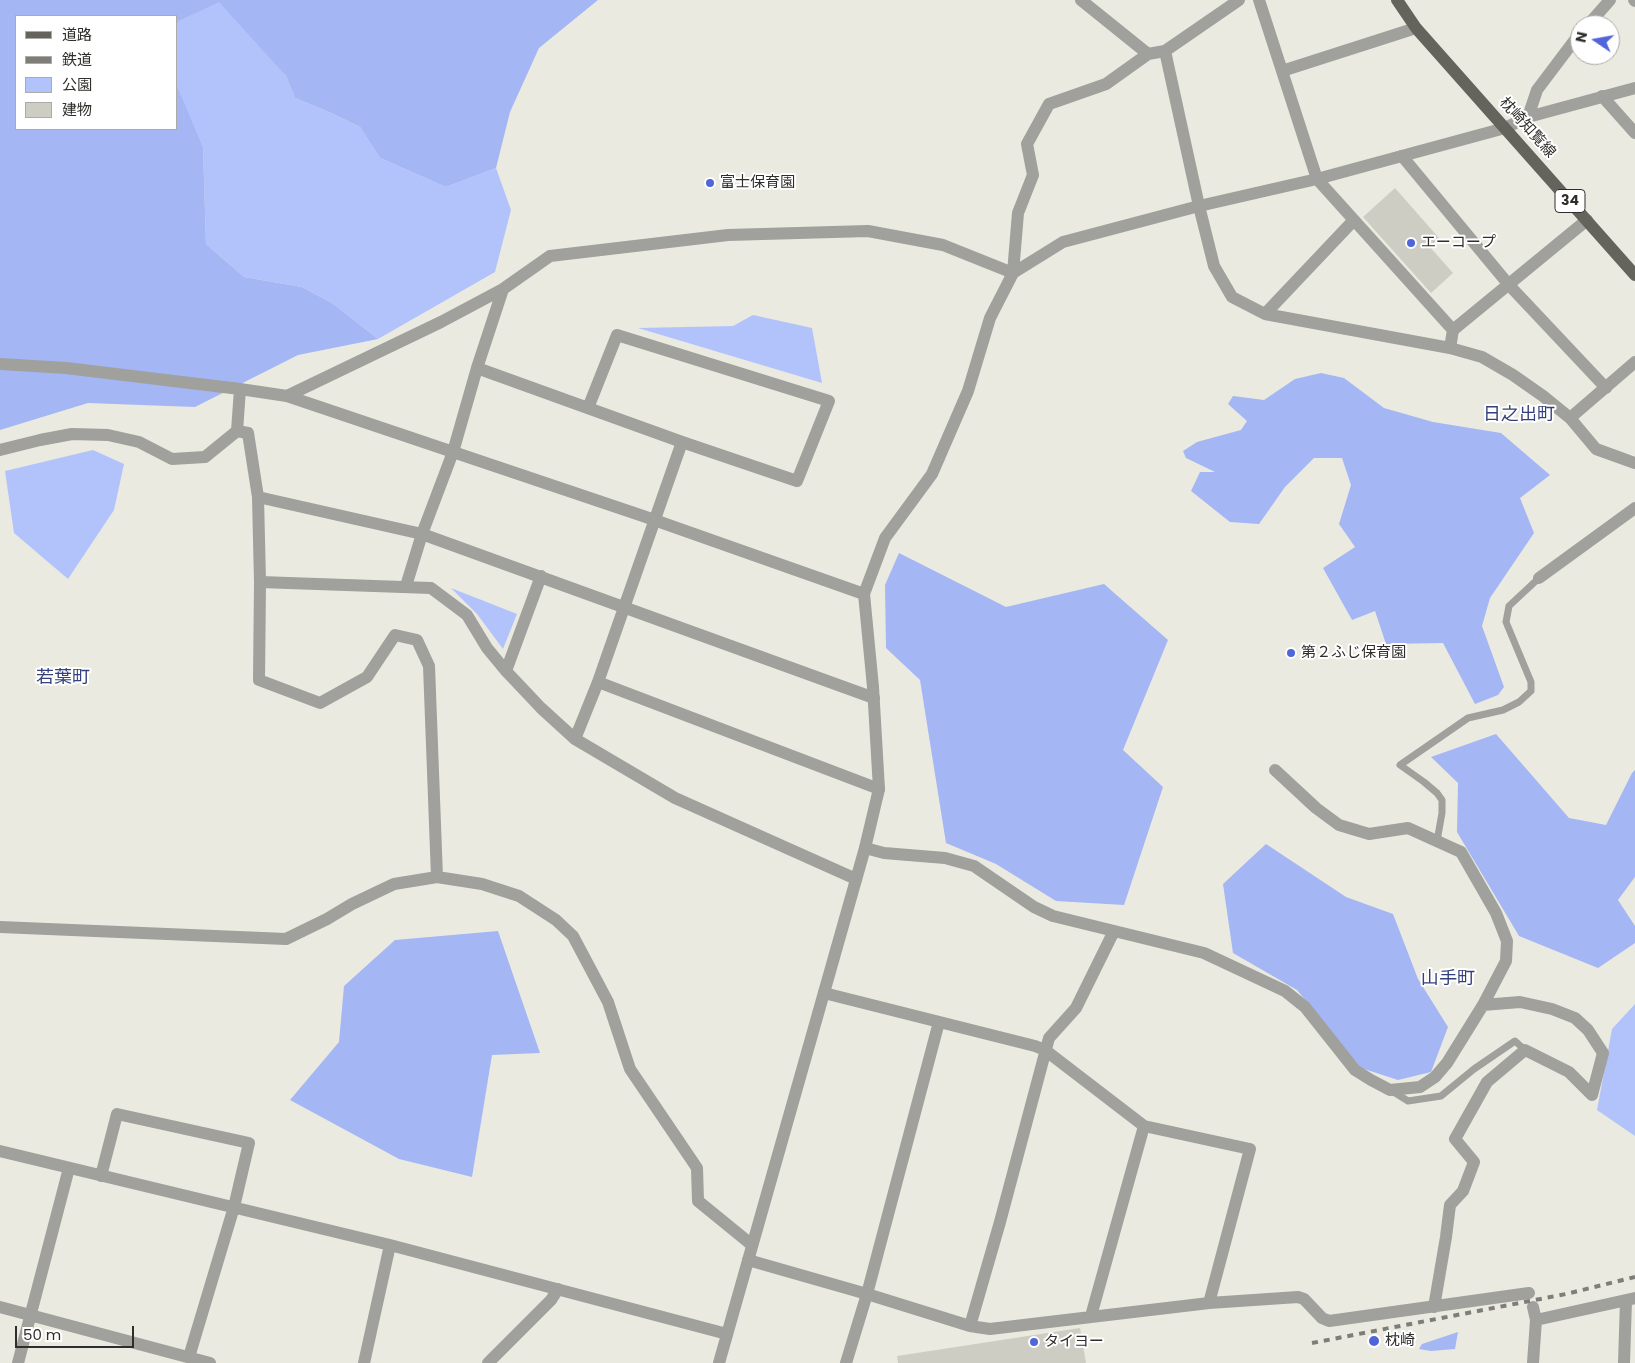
<!DOCTYPE html>
<html>
<head>
<meta charset="utf-8">
<style>
  body { margin:0 }
  #map { position:relative; width:1635px; height:1363px; overflow:hidden; background:#eaeae0; font-family:Poppins,"Noto Sans JP",sans-serif }
  canvas { display:block }
  .legend { position:absolute; left:15px; top:15px; width:162px; height:115px; box-sizing:border-box; background:#fff; border:1px solid #acabaa; margin:0; padding:6px 9px; list-style:none; font-size:15px; color:#2f2e2b }
  .legend li { display:flex; align-items:center; gap:10px; height:25px }
  .legend b { width:25px; border:1px solid #acabaa }
  .north { position:absolute; left:1570px; top:15px; width:50px; height:50px; box-sizing:border-box; background:#fff; border:1px solid #acabaa; border-radius:50%; rotate:282deg; font-size:14px; font-weight:700; line-height:20px; text-align:center; color:#2f2e2b }
  .north::after { content:''; display:block; margin:auto; width:18px; height:22px; background:#5065da; clip-path:polygon(50% 0,100% 100%,50% 72%,0 100%) }
  .scale { position:absolute; left:15px; top:1326px; width:119px; height:22px; box-sizing:border-box; border:2px solid #2f2e2b; border-top:0; padding-left:6px; font-size:15px; line-height:18px; white-space:nowrap; color:#2f2e2b; -webkit-text-stroke:4px #fff; paint-order:stroke }
</style>
</head>
<body>
<div id="map">
<canvas width="1635" height="1363"></canvas>
<ul class="legend">
<li><b style="height:6px;background:#64645d"></b>道路</li>
<li><b style="height:6px;background:#7e7d77"></b>鉄道</li>
<li><b style="height:14px;background:#b2c3fc"></b>公園</li>
<li><b style="height:14px;background:#cecdc4"></b>建物</li>
</ul>
<div class="north">N</div>
<div class="scale">50 m</div>
</div>
<script>
const c = document.querySelector('canvas').getContext('2d');
c.lineJoin = 'round';
function fillPath(path, color) { c.fillStyle = color; c.fill(path, 'evenodd'); }
const toPath = rows => new Path2D(rows.map(r => 'M' + r).join(''));
function strokePath(path, color, width, dash) { c.strokeStyle = color; c.lineWidth = width; c.lineCap = dash ? 'butt' : 'round'; c.setLineDash(dash || []); c.stroke(path); }
function write(font, color, halo, rows, align = 'center') {
  c.font = font + ' Poppins,"Noto Sans JP",sans-serif'; c.lineWidth = 4; c.setLineDash([]); c.textBaseline = 'middle'; c.strokeStyle = halo; c.fillStyle = color; for (const [text, x, y, turn = 0] of rows) {
    c.save(); c.translate(x, y); c.rotate((+turn || 0) * Math.PI / 180); c.textAlign = isNaN(turn) ? turn : align; if (halo) c.strokeText(text, 0, 0); c.fillText(text, 0, 0); c.restore();
  }
}
fillPath(toPath([
  [219,1,240,21,286,76,295,98,329,112,360,127,380,158,446,187,496,168,511,210,495,272,378,339,332,303,302,287,244,277,206,244,203,147,176,87,176,26,179,21],
  [753,315,812,328,822,383,638,328,733,326],
  [93,450,124,464,114,510,68,579,14,533,5,471],
  [451,588,517,614,503,649,477,614],
  [1635,1004,1635,1136,1597,1110,1612,1029]
]), '#b2c3fc');
fillPath(toPath([
  [0,0,598,0,539,48,510,112,496,168,446,187,380,158,360,127,329,112,295,98,286,76,219,2,179,21,176,26,176,16,16,16,16,129,176,129,176,84,203,147,206,244,244,277,302,287,332,303,378,339,298,355,195,407,88,403,0,430],
  [1321,373,1344,378,1384,408,1433,422,1501,433,1550,475,1520,498,1534,533,1490,598,1482,626,1504,687,1498,695,1475,704,1443,643,1386,644,1375,611,1352,620,1323,568,1355,547,1339,524,1351,485,1342,458,1314,458,1285,487,1259,524,1230,522,1191,491,1200,472,1215,472,1186,458,1183,451,1197,442,1241,430,1247,421,1228,404,1233,396,1264,400,1295,379],
  [899,553,1006,607,1104,584,1168,640,1123,750,1163,787,1124,905,1056,901,996,864,946,843,920,680,886,648,885,585],
  [1496,734,1569,818,1606,825,1632,773,1635,770,1635,877,1618,900,1635,926,1635,943,1598,968,1519,936,1457,832,1458,783,1431,757],
  [1266,844,1346,897,1393,914,1418,979,1448,1027,1431,1072,1398,1080,1361,1068,1297,990,1233,953,1223,884],
  [498,931,540,1053,492,1055,472,1177,399,1159,290,1100,339,1042,344,986,395,940],
  [1458,1332,1455,1349,1431,1351,1419,1349,1422,1344]
]), '#a4b6f4');
fillPath(toPath([
  [1395,188,1439,238,1430,247,1453,273,1431,293,1363,217],
  [1080,1328,1086,1363,898,1363,897,1356]
]), '#cecdc4');
strokePath(toPath([
  [1437,841,1442,813,1442,800,1437,793,1424,782,1400,765,1468,718,1503,710,1519,702,1531,691,1531,682,1506,622,1509,606,1539,578],
  [1392,1091,1408,1101,1441,1096,1474,1069,1515,1041,1525,1050]
]), '#a0a09c', 7);
strokePath(toPath([
  [1081,0,1148,54],
  [1259,0,1317,179,1453,330],
  [1634,0,1635,1],
  [1588,25,1610,0],
  [1165,51,1199,206,1214,266,1232,297,1265,314,1450,348,1482,357,1513,375,1543,396,1570,418,1596,449,1635,463],
  [1282,71,1416,28],
  [1602,96,1635,133],
  [1528,117,1537,90,1580,33],
  [1402,156,1509,285,1606,388],
  [1265,314,1354,220],
  [1450,348,1453,330,1587,220],
  [477,368,682,442,797,481,829,401,617,335,588,408],
  [287,396,441,322,503,289,550,256,728,235,868,231,943,245,1013,273,1018,213,1033,175,1027,144,1049,104,1106,84,1148,54,1165,51,1239,0],
  [1570,418,1635,362],
  [237,431,248,433,258,497,260,582,431,588,467,615,487,648,506,671,541,708,575,739,675,798,856,879],
  [258,497,422,534,874,698],
  [1539,578,1635,508],
  [260,582,259,680,320,703,367,677,395,635,417,640,429,666,437,877],
  [406,586,422,534,453,452,477,368,503,289],
  [506,671,541,576],
  [598,682,879,789],
  [575,739,598,682,682,442],
  [865,848,884,853,945,858,974,866,1034,907,1053,916,1204,953,1285,991,1305,1007,1355,1070,1371,1080,1390,1090,1420,1087,1435,1077,1447,1063,1483,1005,1506,961,1507,941,1496,913,1461,852,1408,828,1369,834,1339,825,1316,808,1275,770],
  [0,927,286,939,327,919,352,904,394,884,437,877,482,884,519,896,556,920,573,936,608,1002,630,1069,697,1168,698,1201,752,1245],
  [0,1151,390,1245,727,1334],
  [101,1176,117,1114,249,1143,234,1207,189,1357],
  [748,1260,867,1294,970,1326,990,1329,1209,1303,1250,1149,1144,1126,1045,1050,1035,1046,824,993],
  [1209,1303,1298,1297,1304,1299,1322,1318,1329,1321,1529,1293],
  [0,1307,210,1363],
  [1434,1307,1446,1237,1450,1205,1463,1191,1474,1162,1455,1139,1487,1082,1525,1050,1569,1072,1592,1095,1603,1053,1588,1030,1575,1018,1552,1009,1520,1002,1483,1005],
  [1533,1307,1536,1320,1533,1363],
  [1091,1316,1144,1126],
  [1536,1320,1635,1298],
  [970,1326,1000,1222,1049,1038,1076,1008,1114,931],
  [18,1363,69,1168],
  [364,1363,390,1245],
  [488,1363,551,1300,558,1289],
  [846,1363,867,1294,939,1022],
  [1624,1363,1626,1300]
]), '#a0a09c', 12);
strokePath(toPath([
  [0,364,66,368,240,389,287,396,643,516,864,594],
  [0,450,40,440,72,434,108,435,139,442,172,459,205,457,237,431,240,389],
  [719,1363,865,848,879,789,873,687,864,594,885,538,932,474,968,391,990,318,1013,273,1063,242,1199,206,1317,179,1505,128,1528,117,1635,88]
]), '#a0a09c', 12);
strokePath(toPath([
  [1397,0,1416,28,1635,275]
]), '#64645d', 12);
strokePath(toPath([
  [1312,1343,1566,1294,1635,1277]
]), '#7e7d77', 4, [6, 6]);
for (const [x, y, r, color] of [
  [710,183,5,"#5065da"],
  [1411,243,5,"#5065da"],
  [1291,653,5,"#5065da"],
  [1374,1341,6,"#5065da"],
  [1034,1342,5,"#5065da"]
]) { const dot = new Path2D(); dot.arc(x, y, r, 0, 2 * Math.PI); c.fillStyle = color; c.fill(dot); strokePath(dot, '#fff', 2); }
for (const [x, y, w] of [
  [1570,201,30]
]) { const box = new Path2D(); box.roundRect(x - w / 2, y - 11.5, w, 23, 4); c.fillStyle = '#fff'; c.fill(box); strokePath(box, '#2f2e2b', 1); }
write('bold 14px', '#2f2e2b', null, [
  ["34",1570,201]
]);
write('15px', '#2f2e2b', '#fff', [
  ["枕崎知覧線",1527,128,48]
]);
write('15px', '#2f2e2b', '#fff', [
  ["富士保育園",720,183],
  ["エーコープ",1421,243],
  ["第２ふじ保育園",1301,653],
  ["枕崎",1385,1341],
  ["タイヨー",1044,1342]
], 'left');
write('18px', '#34417c', '#fff', [
  ["日之出町",1519,415],
  ["若葉町",63,678],
  ["山手町",1448,979]
]);
</script>
</body>
</html>
